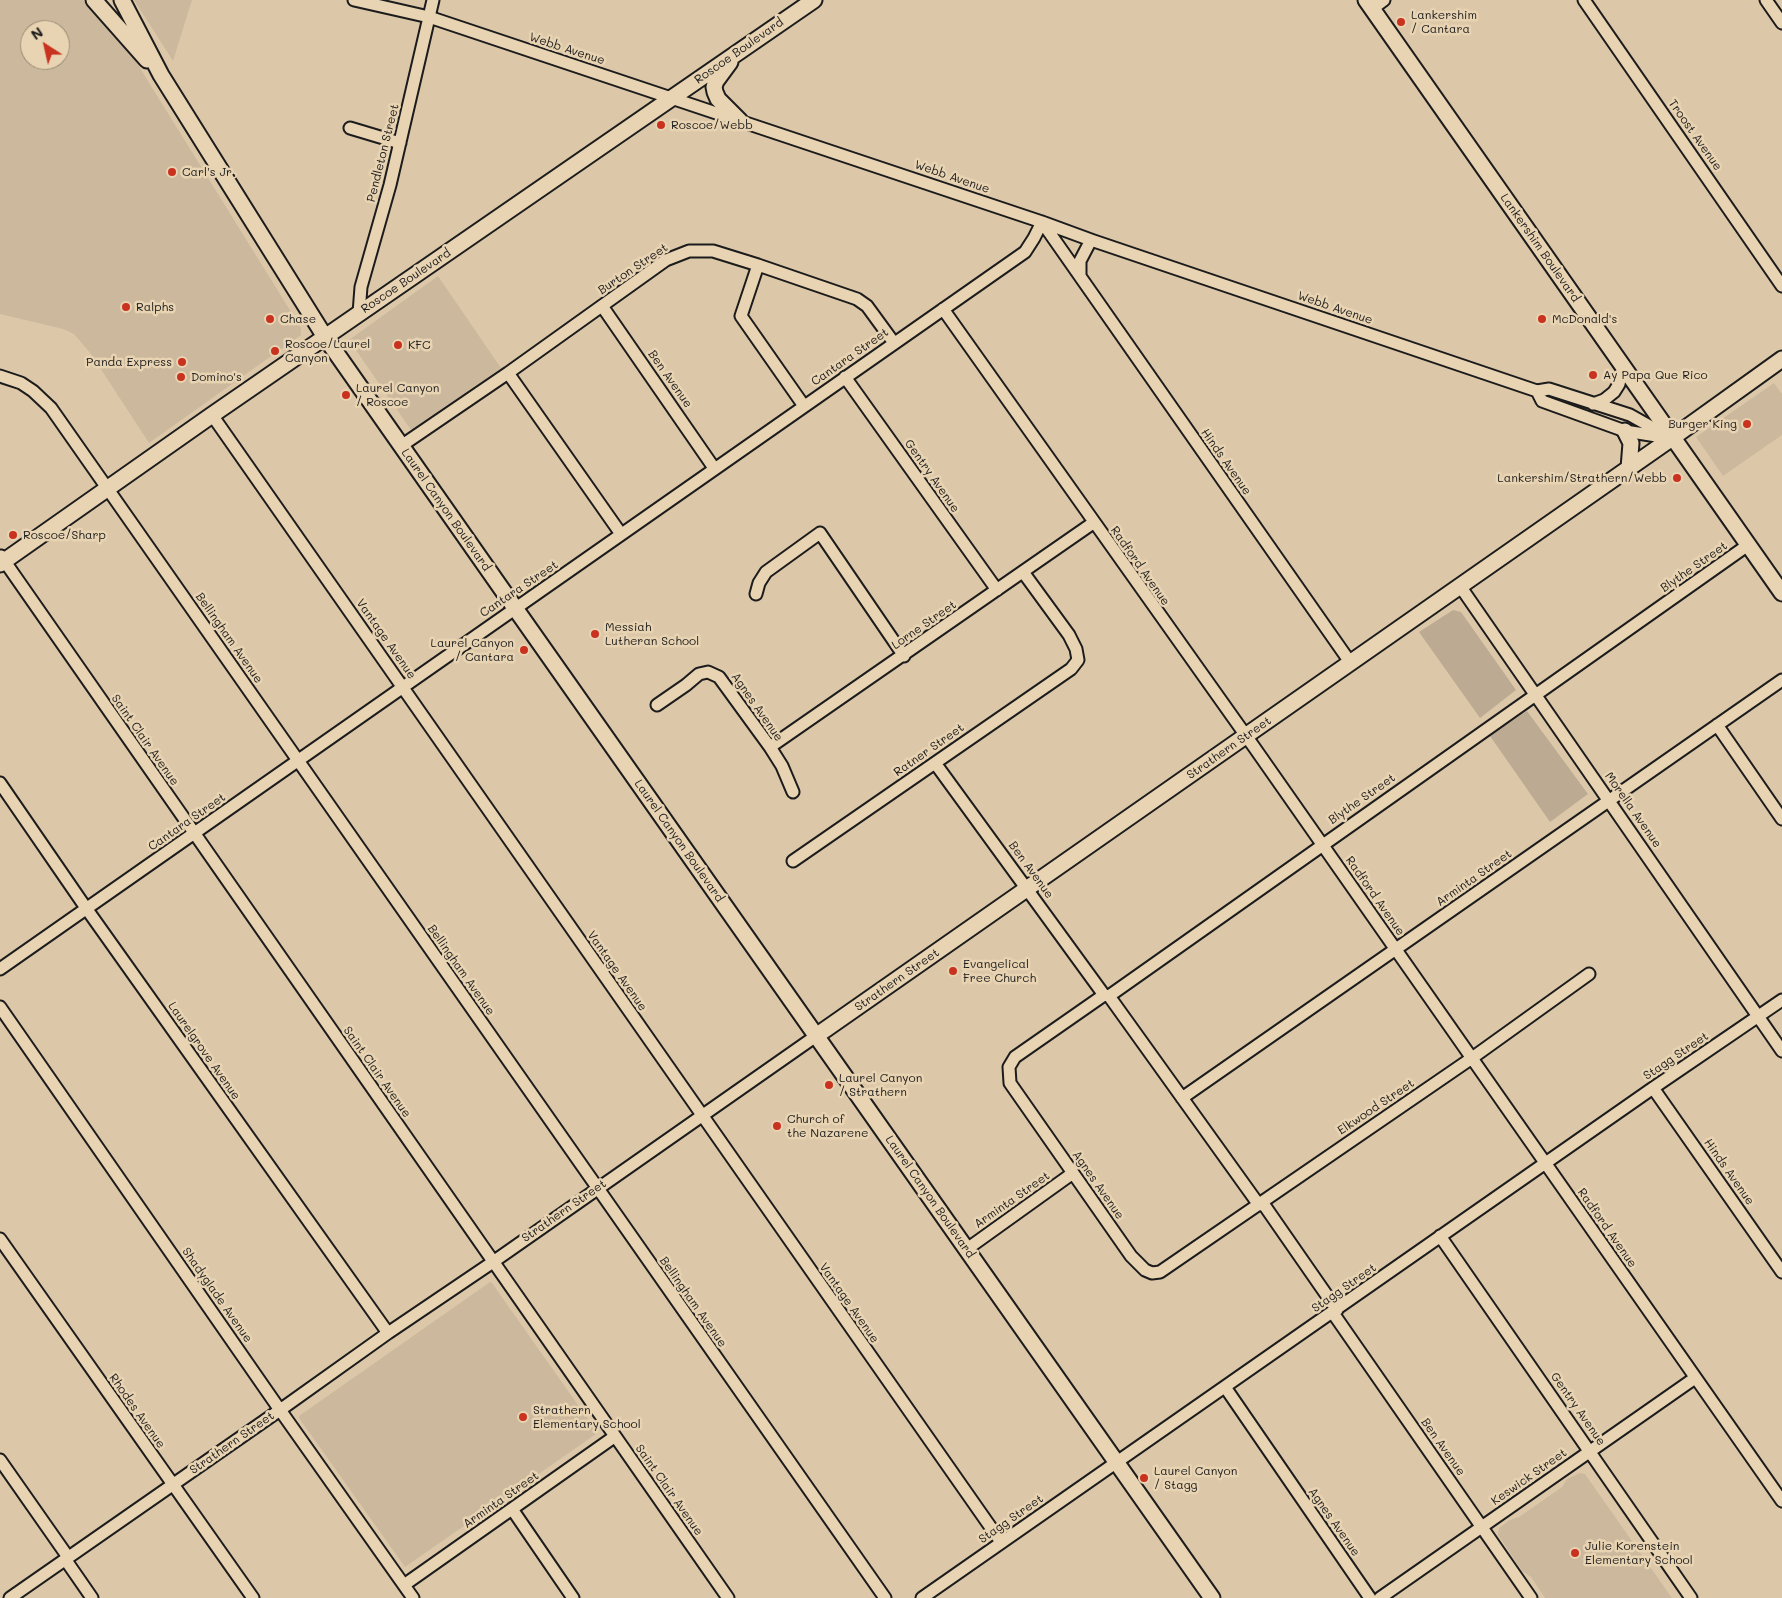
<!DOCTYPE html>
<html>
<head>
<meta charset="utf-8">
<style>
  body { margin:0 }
  #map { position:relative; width:1782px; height:1598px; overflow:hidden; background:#dcc8a9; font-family:Mali,sans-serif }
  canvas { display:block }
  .north { position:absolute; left:20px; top:20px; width:50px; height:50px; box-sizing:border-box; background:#e8d3b2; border:1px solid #968a76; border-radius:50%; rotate:325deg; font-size:14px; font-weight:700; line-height:20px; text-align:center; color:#1c1c1c }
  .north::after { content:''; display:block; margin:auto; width:18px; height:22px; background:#c8321e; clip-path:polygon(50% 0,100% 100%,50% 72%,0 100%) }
</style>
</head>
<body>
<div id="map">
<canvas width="1782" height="1598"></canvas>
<div class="north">N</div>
</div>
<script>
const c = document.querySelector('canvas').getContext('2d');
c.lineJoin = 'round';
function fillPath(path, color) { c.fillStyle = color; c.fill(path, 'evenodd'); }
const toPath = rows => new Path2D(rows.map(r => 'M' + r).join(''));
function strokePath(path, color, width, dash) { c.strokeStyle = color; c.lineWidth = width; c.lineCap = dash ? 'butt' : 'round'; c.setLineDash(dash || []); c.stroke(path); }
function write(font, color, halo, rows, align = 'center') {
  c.font = font + ' Mali,sans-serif'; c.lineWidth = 5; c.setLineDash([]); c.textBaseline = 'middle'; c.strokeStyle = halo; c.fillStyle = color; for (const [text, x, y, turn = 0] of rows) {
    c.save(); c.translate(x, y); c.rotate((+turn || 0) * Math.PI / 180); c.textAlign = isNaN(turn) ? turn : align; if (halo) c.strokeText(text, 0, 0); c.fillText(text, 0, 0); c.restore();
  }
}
fillPath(toPath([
  [0,0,83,0,130,52,301,328,301,335,149,443,91,354,74,334,63,329,0,314],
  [30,30,60,30,60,60,30,60],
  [134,0,192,0,173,61],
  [438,276,501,368,411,430,349,340],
  [1774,383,1782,394,1782,435,1723,476,1696,437],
  [490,1282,492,1283,597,1432,596,1434,405,1567,299,1418,299,1416],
  [1580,1473,1585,1474,1672,1598,1545,1598,1531,1577,1522,1571,1498,1535,1499,1528,1510,1520,1519,1517,1562,1487,1567,1479]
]), '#ccb99d');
fillPath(toPath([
  [1453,610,1461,612,1516,690,1480,718,1419,632],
  [1527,711,1588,794,1550,822,1490,736]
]), '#bcab92');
const minor = toPath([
  [354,0,429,17,1042,222,1091,240,1537,391,1549,389,1630,415,1671,438],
  [1584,0,1782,286],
  [1766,0,1782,23],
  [1372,9,1384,0],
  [350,128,400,143],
  [1042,222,1350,662],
  [758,265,741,316,804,406],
  [1080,276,1080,261,1091,240],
  [602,306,714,468],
  [943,309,1254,747,1782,1501],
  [359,313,361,287,390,185,433,0],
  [508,373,621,534],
  [0,376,21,383,33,391,51,408,885,1598],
  [845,377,997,590],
  [1537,391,1542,401,1625,431,1663,437],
  [1593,404,1604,400,1614,392,1619,384,1623,367],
  [212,415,1001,1542],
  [401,446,508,373,666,260,689,251,713,251,758,265,857,299,867,306,894,343],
  [1,556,728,1598],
  [1460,586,1782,1051],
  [756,594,759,583,766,572,820,533,904,656],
  [657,705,686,685,699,674,708,672,719,677,770,747,782,766,793,792],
  [1717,725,1782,819],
  [770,747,1093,523],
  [935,763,1104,995],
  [0,783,86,908,388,1333],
  [793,861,1071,669,1078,660,1076,649,1069,635,1023,572],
  [0,969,1025,252,1034,238,1042,222],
  [1589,974,1472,1058,1160,1272,1152,1273,1145,1270,1131,1256,1010,1083,1009,1067,1015,1057,1104,995,1109,996,1748,545],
  [1109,996,1259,1205],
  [0,1007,280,1410,413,1598],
  [1653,1088,1782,1272],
  [1182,1098,1782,680],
  [1262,1202,1337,1310],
  [1440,1236,1691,1598],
  [0,1239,253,1598],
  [967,1249,1073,1173],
  [1333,1313,1531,1598],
  [1225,1387,1370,1598],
  [0,1460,68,1557],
  [512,1509,573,1598],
  [65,1559,92,1598],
  [404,1585,614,1437],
  [10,1598,280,1410,388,1333,493,1262,816,1036],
  [922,1598,1653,1088,1782,1000],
  [1380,1598,1695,1378]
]);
const major = toPath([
  [94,0,147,60],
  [122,0,161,75,325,337,515,608,1212,1598],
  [1366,0,1782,593],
  [730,62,716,81,714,87,715,92,718,99,740,121],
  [1625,431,1631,443,1629,468],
  [0,564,212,415,814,0],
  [816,1036,1672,438,1782,359]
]);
strokePath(minor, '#1c1c1c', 15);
strokePath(major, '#1c1c1c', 19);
strokePath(minor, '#e8d3b2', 11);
strokePath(major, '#e8d3b2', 15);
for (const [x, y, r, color] of [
  [1401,22,5,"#c8321e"],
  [661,125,5,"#c8321e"],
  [172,172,5,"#c8321e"],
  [126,307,5,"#c8321e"],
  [270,319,5,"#c8321e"],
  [1542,319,5,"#c8321e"],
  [398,345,5,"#c8321e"],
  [275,351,5,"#c8321e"],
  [182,362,5,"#c8321e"],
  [1593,375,5,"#c8321e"],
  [181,377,5,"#c8321e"],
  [346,395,5,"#c8321e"],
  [1747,424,5,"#c8321e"],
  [1677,478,5,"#c8321e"],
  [13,535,5,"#c8321e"],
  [595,634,5,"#c8321e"],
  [524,650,5,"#c8321e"],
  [953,971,5,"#c8321e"],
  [829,1085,5,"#c8321e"],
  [777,1126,5,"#c8321e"],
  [523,1417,5,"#c8321e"],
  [1144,1478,5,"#c8321e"],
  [1575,1553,5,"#c8321e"]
]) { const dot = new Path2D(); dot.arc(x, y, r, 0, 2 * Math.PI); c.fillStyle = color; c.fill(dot); strokePath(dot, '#e8d3b2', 2); }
write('12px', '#1c1c1c', '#e8d3b2', [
  ["Lankershim",1411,15],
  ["/ Cantara",1411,29],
  ["Roscoe/Webb",671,125],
  ["Carl's Jr.",182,172],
  ["Ralphs",136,307],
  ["Chase",280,319],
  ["McDonald's",1552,319],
  ["Roscoe/Laurel",285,344],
  ["Canyon",285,358],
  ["KFC",408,345],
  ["Panda Express",172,362,"right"],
  ["Ay Papa Que Rico",1603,375],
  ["Domino's",191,377],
  ["Laurel Canyon",356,388],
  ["/ Roscoe",356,402],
  ["Burger King",1737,424,"right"],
  ["Lankershim/Strathern/Webb",1667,478,"right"],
  ["Roscoe/Sharp",23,535],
  ["Messiah",605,627],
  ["Lutheran School",605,641],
  ["Laurel Canyon",514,643,"right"],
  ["/ Cantara",514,657,"right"],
  ["Evangelical",963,964],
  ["Free Church",963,978],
  ["Laurel Canyon",839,1078],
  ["/ Strathern",839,1092],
  ["Church of",787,1119],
  ["the Nazarene",787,1133],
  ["Strathern",533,1410],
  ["Elementary School",533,1424],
  ["Laurel Canyon",1154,1471],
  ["/ Stagg",1154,1485],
  ["Julie Korenstein",1585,1546],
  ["Elementary School",1585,1560]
], 'left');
write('12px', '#1c1c1c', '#e8d3b2', [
  ["Webb Avenue",567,49,18],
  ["Roscoe Boulevard",739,51,-35],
  ["Troost Avenue",1695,135,55],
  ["Pendleton Street",383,153,-76],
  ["Webb Avenue",952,177,19],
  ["Lankershim Boulevard",1540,248,55],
  ["Burton Street",633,269,-34],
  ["Roscoe Boulevard",406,281,-34],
  ["Webb Avenue",1335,308,19],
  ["Cantara Street",850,357,-35],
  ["Ben Avenue",670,379,55],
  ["Hinds Avenue",1226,462,55],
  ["Gentry Avenue",932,476,55],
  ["Laurel Canyon Boulevard",446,510,55],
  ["Radford Avenue",1140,566,55],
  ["Blythe Street",1694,567,-35],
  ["Cantara Street",519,589,-34],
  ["Lorne Street",924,625,-35],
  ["Bellingham Avenue",229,638,55],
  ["Vantage Avenue",386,639,55],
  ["Agnes Avenue",757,707,55],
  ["Saint Clair Avenue",145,740,55],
  ["Strathern Street",1229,748,-35],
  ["Ratner Street",929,750,-35],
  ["Blythe Street",1362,799,-35],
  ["Morella Avenue",1633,810,55],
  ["Cantara Street",187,822,-35],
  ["Laurel Canyon Boulevard",679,841,55],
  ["Ben Avenue",1031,870,54],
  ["Arminta Street",1474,878,-35],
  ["Radford Avenue",1375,896,55],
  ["Bellingham Avenue",461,970,55],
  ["Vantage Avenue",617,971,55],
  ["Strathern Street",897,980,-35],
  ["Laurelgrove Avenue",204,1051,55],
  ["Stagg Street",1676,1056,-34],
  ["Saint Clair Avenue",377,1072,55],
  ["Elkwood Street",1376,1107,-34],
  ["Hinds Avenue",1729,1172,55],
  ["Agnes Avenue",1098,1185,55],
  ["Laurel Canyon Boulevard",930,1197,55],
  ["Arminta Street",1012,1200,-35],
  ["Strathern Street",564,1211,-35],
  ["Radford Avenue",1607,1228,55],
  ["Stagg Street",1344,1288,-35],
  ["Shadyglade Avenue",217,1295,55],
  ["Bellingham Avenue",693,1302,55],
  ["Vantage Avenue",849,1303,55],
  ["Gentry Avenue",1578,1409,55],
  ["Rhodes Avenue",137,1411,55],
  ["Strathern Street",232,1443,-35],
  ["Ben Avenue",1443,1447,55],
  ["Keswick Street",1529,1477,-35],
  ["Saint Clair Avenue",669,1490,55],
  ["Arminta Street",501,1500,-35],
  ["Stagg Street",1011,1519,-35],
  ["Agnes Avenue",1334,1522,55]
]);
</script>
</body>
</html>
